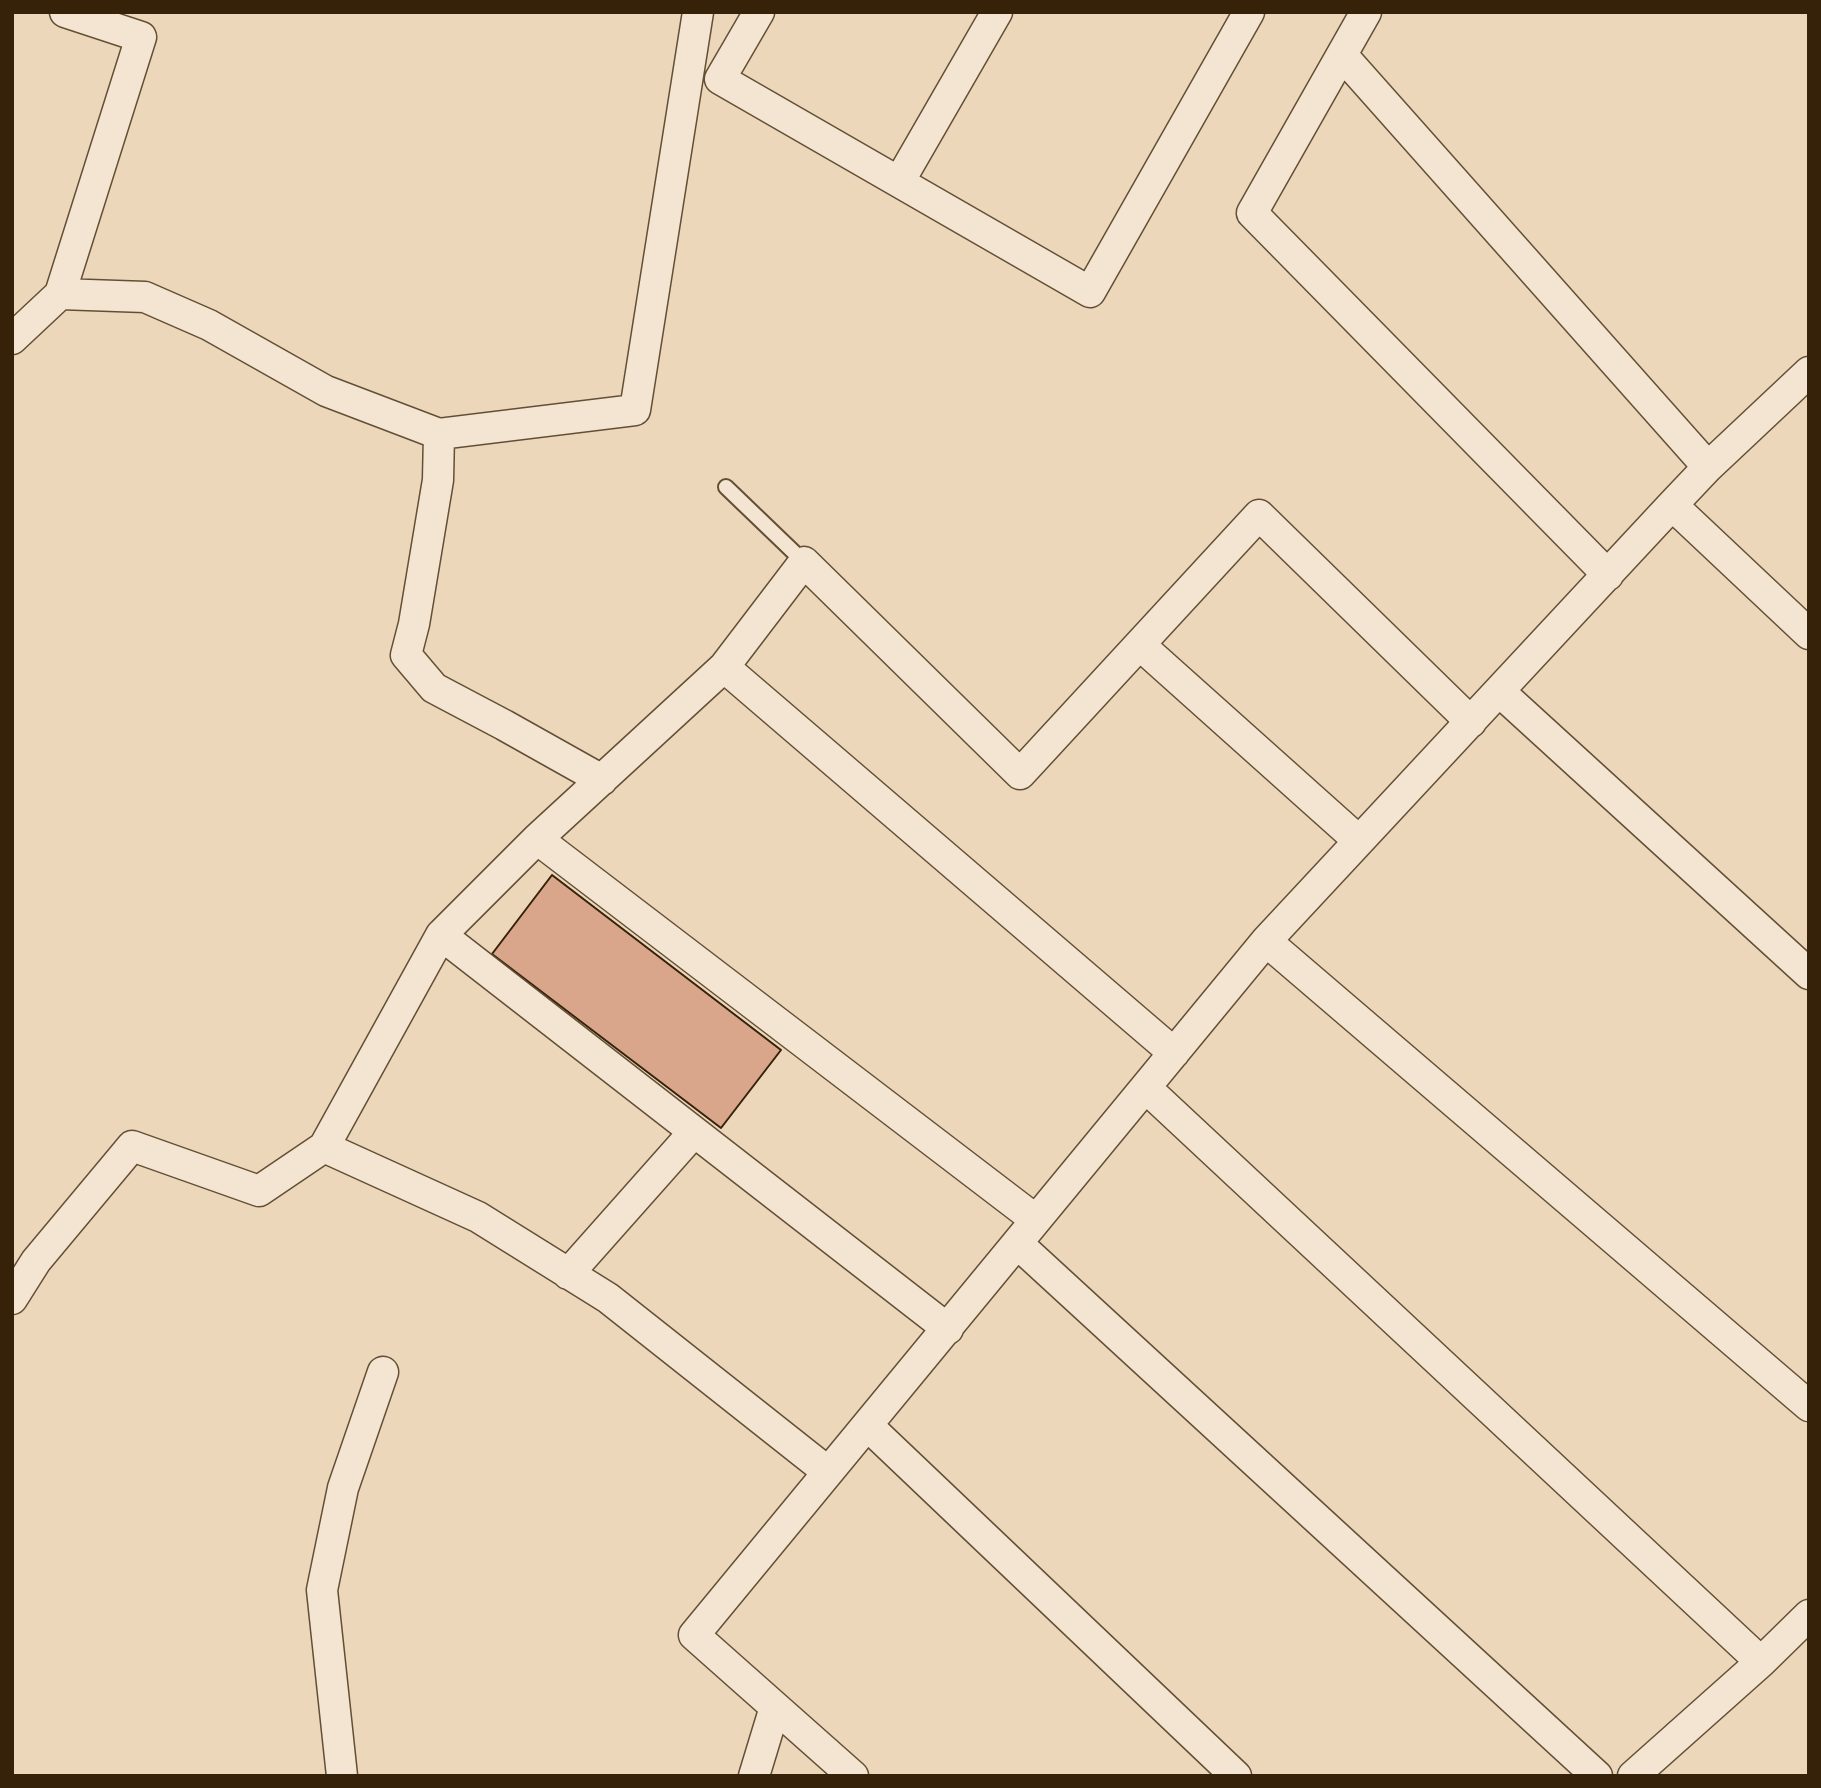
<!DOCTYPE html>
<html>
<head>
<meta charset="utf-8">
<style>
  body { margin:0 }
  #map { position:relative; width:1821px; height:1788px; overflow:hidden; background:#ecd7ba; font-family:"IM FELL French Canon",serif }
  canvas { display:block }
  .frame { position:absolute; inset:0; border:14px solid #352209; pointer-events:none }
</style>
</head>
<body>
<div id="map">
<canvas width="1821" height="1788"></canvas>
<div class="frame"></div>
</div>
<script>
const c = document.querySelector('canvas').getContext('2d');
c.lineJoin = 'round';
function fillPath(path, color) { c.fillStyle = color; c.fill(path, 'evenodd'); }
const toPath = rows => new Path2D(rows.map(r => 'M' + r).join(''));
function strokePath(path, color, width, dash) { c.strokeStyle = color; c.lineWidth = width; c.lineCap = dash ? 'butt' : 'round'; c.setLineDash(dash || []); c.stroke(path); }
const building = toPath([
  [552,875,781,1050,721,1128,492,954,552,875]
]);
fillPath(building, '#daa68b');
strokePath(building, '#352209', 2);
const service = toPath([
  [726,487,804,562]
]);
const minor = toPath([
  [759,12,720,79,1090,292,1249,12],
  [1366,12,1252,213,1608,575],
  [1342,55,1708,467],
  [899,182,997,12],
  [60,294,141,37,65,12],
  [12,339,60,294,145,297,209,325,326,391,439,434,438,480,414,624,406,655,434,688,504,725,602,780],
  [439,434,635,410,698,12],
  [1672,505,1809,634],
  [1140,645,1359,841],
  [724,667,1174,1053],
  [1500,692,1809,974],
  [537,839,1036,1220],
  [441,935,948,1329],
  [1266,941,1809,1406],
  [1146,1088,1761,1662],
  [1018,1244,1597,1776],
  [568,1274,694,1132],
  [12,1299,36,1261,132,1146,259,1191,324,1147],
  [867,1425,1236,1776],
  [828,1472,608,1298,478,1217,324,1147,441,935,537,839,724,667,804,562,1020,774,1259,515,1471,722],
  [342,1776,322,1590,343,1488,383,1372],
  [754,1776,775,1707],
  [853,1776,694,1635,1266,941,1672,505,1708,467,1809,372],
  [1633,1776,1761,1662,1809,1615]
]);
strokePath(service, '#634f35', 18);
strokePath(minor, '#634f35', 33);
strokePath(service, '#f3e5d2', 14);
strokePath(minor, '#f3e5d2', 30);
</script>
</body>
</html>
